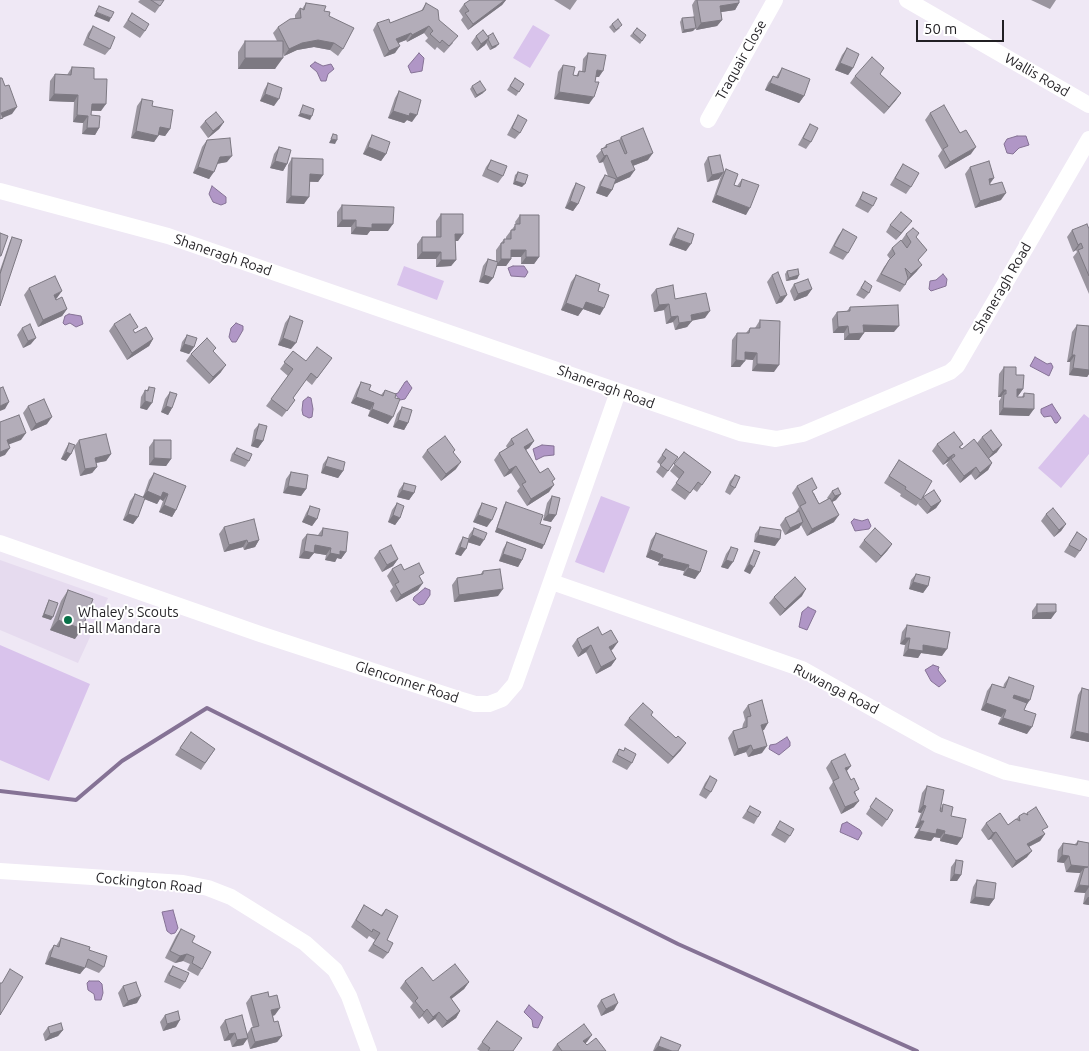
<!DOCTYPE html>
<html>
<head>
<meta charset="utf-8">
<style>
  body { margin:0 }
  #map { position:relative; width:1089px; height:1051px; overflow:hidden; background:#efe8f5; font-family:Ubuntu,sans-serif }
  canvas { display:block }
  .scale { position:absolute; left:916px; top:20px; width:88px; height:22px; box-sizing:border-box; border:2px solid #211f23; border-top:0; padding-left:6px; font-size:15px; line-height:18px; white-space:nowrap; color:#211f23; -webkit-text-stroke:4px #fff; paint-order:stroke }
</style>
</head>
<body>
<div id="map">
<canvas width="1089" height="1051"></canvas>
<div class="scale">50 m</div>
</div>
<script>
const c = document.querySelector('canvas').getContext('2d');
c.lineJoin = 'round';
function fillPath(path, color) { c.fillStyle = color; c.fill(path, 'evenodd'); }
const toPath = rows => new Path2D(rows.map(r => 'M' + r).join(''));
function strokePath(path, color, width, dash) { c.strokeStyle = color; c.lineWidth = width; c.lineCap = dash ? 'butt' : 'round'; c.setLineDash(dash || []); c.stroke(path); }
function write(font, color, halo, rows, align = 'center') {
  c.font = font + ' Ubuntu,sans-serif'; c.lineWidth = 4; c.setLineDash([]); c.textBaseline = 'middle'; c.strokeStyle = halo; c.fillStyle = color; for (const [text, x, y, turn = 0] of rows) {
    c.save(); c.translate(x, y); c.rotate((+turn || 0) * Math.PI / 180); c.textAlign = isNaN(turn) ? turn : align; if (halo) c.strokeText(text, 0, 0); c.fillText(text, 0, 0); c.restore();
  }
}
fillPath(toPath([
  [0,560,108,598,78,663,0,630]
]), '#e6dbef');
fillPath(toPath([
  [533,25,550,35,530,68,513,58],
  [404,266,444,281,437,300,397,285],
  [1084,414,1089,418,1089,454,1061,488,1038,468],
  [601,496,630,507,604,573,575,562],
  [0,645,90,684,49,781,0,760]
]), '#d9c3ec');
const water = toPath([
  [419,53,424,58,422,71,411,73,408,66,419,53],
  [315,62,323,66,331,64,334,69,328,74,326,81,321,81,317,72,310,66,315,62],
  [1017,136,1026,136,1029,145,1019,148,1013,154,1007,153,1004,144,1007,139,1017,136],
  [212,186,226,197,226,203,221,205,213,202,209,194,212,186],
  [513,266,524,266,528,272,525,277,511,276,508,268,513,266],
  [943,274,947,279,946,286,931,291,929,289,930,281,936,280,943,274],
  [69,314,81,316,83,324,76,327,70,323,65,325,63,323,65,316,69,314],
  [236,323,243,326,243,330,236,342,232,342,229,337,231,328,236,323],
  [1035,357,1047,364,1051,363,1053,367,1049,376,1030,366,1035,357],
  [407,381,412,388,405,399,400,400,395,394,398,393,405,382,407,381],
  [308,397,311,398,313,409,312,417,309,418,303,415,302,410,303,401,308,397],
  [1052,404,1061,418,1057,423,1055,423,1051,416,1044,417,1041,413,1041,409,1052,404],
  [542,445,554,446,554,455,544,456,536,460,533,449,542,445],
  [854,519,862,521,868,519,871,526,869,529,855,531,851,522,854,519],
  [425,588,430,590,430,595,424,604,419,605,413,600,414,597,425,588],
  [808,607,816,611,807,630,799,627,802,612,808,607],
  [933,665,939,667,938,670,946,681,939,687,931,681,925,670,933,665],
  [787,737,790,742,790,746,779,755,769,749,770,745,776,744,787,737],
  [847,822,860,830,862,833,858,840,840,832,842,824,847,822],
  [173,910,178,928,175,933,171,934,167,931,162,912,173,910],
  [89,981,99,981,102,984,103,993,101,1000,95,1000,94,994,88,990,87,983,89,981],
  [529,1005,543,1017,538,1028,533,1027,532,1020,524,1012,529,1005]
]);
fillPath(water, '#b096c6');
strokePath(water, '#857295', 1);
strokePath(toPath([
  [0,791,76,800,122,761,207,708,678,944,917,1051]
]), '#857295', 4);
strokePath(toPath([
  [907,0,1089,105],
  [708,120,775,0],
  [0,191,168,236,740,433,776,439,803,434,950,372,957,366,1089,139],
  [0,543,260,634,459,699,475,704,489,704,502,699,515,684,618,392],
  [552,582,802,669,938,745,1006,772,1089,789],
  [0,871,183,883,208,888,231,897,305,943,335,970,349,996,369,1051]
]), '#fff', 16);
fillPath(toPath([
  [140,0,164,0,155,13,138,2],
  [470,0,506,0,502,5,468,30,461,20,463,17,459,11,464,4],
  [554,0,577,0,570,10],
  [695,0,739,0,739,3,735,10,721,12,722,20,717,26,696,30,692,5],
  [1031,0,1056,0,1050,9],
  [306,3,324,11,329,16,343,49,338,56,330,50,314,47,297,50,284,56,283,52,275,69,238,69,238,52,245,41,277,41,273,33,278,27,295,19,295,15,300,8,302,9],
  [426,3,439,20,453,43,444,53,437,47,435,50,425,41,428,38,424,33,407,42,406,40,398,43,395,53,384,57,373,30,377,23,390,23,421,11],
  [132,13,145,31,140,38,123,27],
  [682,18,693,31,682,33,680,22],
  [612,24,620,28,614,33,609,27],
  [93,26,110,49,105,55,83,45,88,33],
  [637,28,646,35,640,44,630,36],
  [483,30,496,47,490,50,486,43,485,45,477,51,471,43,476,36],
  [847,48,853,68,848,75,835,70,842,55],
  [588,53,599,77,596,77,589,104,554,99,558,72,563,65,573,75,576,76,579,71,582,72,583,59],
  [72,67,94,79,101,111,91,111,91,115,99,128,95,135,82,134,83,123,73,122,74,102,49,101,50,81,55,74,67,75],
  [782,68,804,96,799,103,765,90,768,83,773,76,776,77],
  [884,68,880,74,901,93,896,100,884,114,850,83,855,76],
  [515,78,524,84,516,96,507,90],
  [268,83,274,106,260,101,264,90],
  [472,86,483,93,475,98,470,89],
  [399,91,412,122,407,120,404,123,388,118,395,98],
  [142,99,152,106,170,129,165,136,159,135,154,142,131,138,137,106],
  [930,113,971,154,945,169,938,156,942,150,925,120],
  [518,115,520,133,515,139,507,135,514,122],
  [205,121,224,122,219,129,208,138,200,127],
  [810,124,811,142,806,149,798,145],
  [372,135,386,154,381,161,363,154,368,142],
  [621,137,648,160,633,166,630,177,614,184,612,190,607,197,596,193,600,182,605,175,608,176,603,162,599,163,596,156,606,145,619,140],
  [207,140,227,162,217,164,209,179,193,173,202,147],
  [279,147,287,164,283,171,270,168,274,154],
  [708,157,719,179,707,182,704,164],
  [292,158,323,175,318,182,309,182,304,204,286,203,288,165],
  [491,160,503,176,498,183,482,176,486,167],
  [903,164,911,187,906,194,890,185],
  [970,167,994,178,990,184,1001,200,975,208,965,174],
  [726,169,734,185,737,186,742,179,746,215,712,202,721,176],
  [518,172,522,187,513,184,515,175],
  [576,183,578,204,573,211,565,208,572,190],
  [863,192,873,206,868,213,855,206],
  [342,205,388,231,370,231,367,235,351,234,351,227,337,227,337,212],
  [441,214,458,241,455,241,456,260,451,266,436,267,436,259,417,259,417,244,422,237,436,237,436,221],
  [520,215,539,257,534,264,521,264,521,257,511,257,511,259,506,266,497,266,493,278,488,284,479,282,483,266,488,259,496,261,496,250,504,239,506,239,506,237,516,224,515,222],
  [890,225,907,227,896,240,886,232],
  [678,228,686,251,669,245,673,235],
  [843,229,848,253,843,260,829,253,838,236],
  [1089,229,1089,294,1073,257,1077,252,1076,250,1073,252,1067,237,1072,230],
  [906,234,916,237,927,250,918,260,917,271,907,281,905,285,900,292,876,281,884,267,890,259,887,255,892,248,901,241],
  [12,237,0,306,0,270,10,241],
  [787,271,799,275,797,279,786,281,785,274],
  [576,275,598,291,600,315,583,309,578,316,561,310,571,282],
  [772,275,782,302,776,304,767,282],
  [865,281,869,293,864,299,856,295],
  [794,284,812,289,807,296,794,301,790,291],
  [29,288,57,298,56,299,67,309,62,316,38,327,24,295],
  [656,289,675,299,705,318,692,320,687,327,675,330,673,322,666,324,664,310,654,312,651,295],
  [850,307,894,332,864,332,859,340,844,340,844,333,833,333,832,319,837,312,847,311],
  [290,316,291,349,278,345,285,323],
  [760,320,774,372,752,371,753,360,745,359,740,367,731,367,732,340,737,333,746,333,750,328,755,328],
  [114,324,134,332,135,333,153,339,149,346,127,360,109,331],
  [1077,325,1089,326,1089,374,1087,377,1069,375,1070,362,1067,362,1072,332],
  [22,328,31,344,23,348,17,335],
  [187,335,194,347,189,354,180,351,182,342],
  [293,351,306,361,332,358,312,385,306,380,293,398,295,400,282,417,266,406,288,376,280,369],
  [214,352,221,372,209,384,186,361,191,354],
  [1004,367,1016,375,1023,389,1018,396,1017,397,1022,397,1024,393,1029,416,999,415,999,401,1001,398,1001,397,998,397,999,374],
  [361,382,369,390,381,395,385,390,388,424,368,416,370,410,351,403,357,389],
  [149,387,147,410,140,408,141,397,145,390,147,390],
  [170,392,172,408,168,415,161,412,165,399],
  [28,406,47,424,31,431,23,413],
  [402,407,408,423,404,430,393,427,397,414],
  [259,424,263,441,258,448,251,446,254,430],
  [982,437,997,452,989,458,992,463,988,470,975,480,971,474,960,483,946,465,949,461,943,465,932,451,937,444,963,444,960,447,962,449,977,443],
  [511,439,534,441,529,448,526,450,540,473,552,482,549,492,527,506,517,491,520,487,511,473,504,477,494,460,499,453,507,448,506,446],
  [79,440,111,454,106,461,96,463,97,467,92,473,80,476,74,447,71,454,66,461,61,459,65,450,69,443,74,447],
  [154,440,171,459,166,466,149,465,149,447],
  [237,448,249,461,245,467,230,461,232,454],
  [666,449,678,457,663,478,656,472,661,465,657,462],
  [427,450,455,450,453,453,456,469,441,481,422,457],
  [684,452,711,472,697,492,693,489,685,500,671,490,679,479,670,471],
  [328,457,343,471,338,478,321,473,323,464],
  [899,460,921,500,916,506,900,496,901,494,884,483],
  [291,472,306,489,301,496,283,493,286,479],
  [154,473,186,486,176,510,172,517,159,512,163,501,160,499,157,504,144,499,138,517,133,524,123,520,130,501,135,494,143,497,149,480],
  [735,475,735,488,730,495,725,492,730,481],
  [404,483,414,493,409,500,397,497,399,490],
  [797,486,814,493,819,504,828,499,827,498,832,491,838,488,836,500,832,502,834,522,807,536,801,525,799,528,785,535,780,525,785,518,795,513,799,507,792,493],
  [552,496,556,515,551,522,543,520,547,503],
  [923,497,941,501,936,508,927,514,918,504],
  [506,502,540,524,542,549,495,532,504,505],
  [397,503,400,518,395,525,388,522,392,510],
  [482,503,487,527,473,522,478,510],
  [310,506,317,519,312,526,302,522,306,513],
  [1046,514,1066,524,1061,531,1054,537,1041,521],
  [224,527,259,540,255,547,244,550,243,547,224,552,219,534],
  [760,527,775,546,754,542,755,534],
  [323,528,346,552,341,559,337,558,335,562,325,560,326,555,314,553,309,559,299,558,302,540,307,534,318,535],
  [474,528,480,546,468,542,461,556,455,554,459,544,463,537,468,539,469,535],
  [1077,532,1080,551,1075,558,1064,552],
  [656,533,707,551,695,579,683,575,684,571,658,565,659,562,646,557,651,540],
  [864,540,892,544,887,551,876,563,859,547],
  [507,542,522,560,518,567,499,561,503,549],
  [731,547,728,569,721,567,726,554],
  [754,550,750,574,744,571,750,557],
  [379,551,398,559,393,566,382,572,374,558],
  [392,569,404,570,421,578,418,590,396,602,390,591,393,587,387,576],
  [483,571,498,596,454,602,452,585,457,578,480,575],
  [916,574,928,586,923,593,909,589,911,580],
  [68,590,75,639,50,630,61,601],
  [802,596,780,616,769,603,774,597],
  [49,600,51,620,42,617,47,604],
  [1037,604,1051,619,1032,619,1032,611],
  [907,625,942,656,921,653,918,658,903,656,905,645,900,644,902,632],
  [602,635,613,649,611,650,616,659,611,666,596,674,586,652,578,657,572,646,577,639],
  [1009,677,1026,706,1024,710,1027,734,998,724,1001,717,981,710,987,691,992,684,1003,688,1004,684],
  [1082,688,1089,690,1089,742,1070,738,1078,695],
  [748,705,764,730,762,730,762,753,748,757,746,752,734,756,728,738,733,731,742,729,743,724,745,720,743,712],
  [653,712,651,715,681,750,668,764,624,725,629,718],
  [191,732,215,749,201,770,175,755],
  [619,749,624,751,632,763,627,770,612,762,615,755],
  [831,761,847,771,856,794,854,807,841,814,829,788,833,782,826,768],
  [710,776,711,792,706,799,699,795,705,783],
  [927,786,941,808,943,804,951,816,962,838,957,845,940,841,940,838,934,837,931,841,914,838,919,828,915,828,921,813,918,812,922,793],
  [876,798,887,820,882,827,866,814],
  [750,806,758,817,754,824,742,818],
  [1027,813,1045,834,1040,841,1029,847,1027,857,1012,868,991,839,988,840,981,830,986,823,1008,825,1016,819,1019,816,1026,814],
  [780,821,790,836,785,843,771,835],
  [1078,841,1089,843,1089,905,1083,904,1085,893,1074,892,1080,873,1066,872,1064,863,1057,862,1058,850,1063,843,1075,844],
  [956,860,961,875,957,881,950,881,951,867],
  [977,880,994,899,989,906,970,903,973,887],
  [364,905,381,915,386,909,388,953,383,959,368,951,375,940,369,936,367,939,351,927],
  [181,929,192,942,202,969,198,976,187,970,190,964,183,961,175,963,165,958,176,936],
  [61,938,89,950,104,967,99,973,85,967,80,974,45,964,49,952,54,945,56,946],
  [173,966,185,982,180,989,164,982,168,973],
  [405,981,433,981,469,982,464,989,451,999,460,1011,456,1018,442,1028,435,1019,428,1024,422,1016,419,1019,410,1007,413,1003,400,988],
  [123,986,137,1003,123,1007,118,993],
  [251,996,275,1015,273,1016,274,1022,282,1036,277,1042,250,1049,247,1038,243,1045,232,1047,230,1040,224,1041,220,1027,225,1020,247,1034,251,1028,253,1028,246,1003],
  [601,1000,614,1010,601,1016,597,1006],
  [165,1015,176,1027,163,1031,160,1022],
  [497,1021,513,1051,480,1051,477,1049],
  [48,1027,63,1030,58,1036,45,1041,43,1034],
  [661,1037,678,1051,653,1051,656,1044],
  [587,1042,585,1043,587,1045,606,1051,552,1051,557,1044]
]), '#9a959f');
fillPath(toPath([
  [505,0,506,0,502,5,468,30,473,24],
  [739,3,735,10,715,13,720,6],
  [96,12,111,18,109,22,94,16],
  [722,20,717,26,696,30,701,23],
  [429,26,424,33,407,42,412,35],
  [696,28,693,31,682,33,684,30],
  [411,33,406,40,391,46,396,39],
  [489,38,485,45,477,51,481,44],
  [318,40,334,43,330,50,314,47,297,50,284,56,289,49,302,43],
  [499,44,496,47,490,50,492,47],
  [400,46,395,53,384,57,389,51],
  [245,58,283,58,275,69,238,69],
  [840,63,853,68,848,75,835,70],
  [597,70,603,71,599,77,592,77],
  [770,83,804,96,799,103,765,90],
  [486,90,483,93,475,98,477,95],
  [559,92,594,97,589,104,554,99],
  [901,93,896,100,884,114,889,107],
  [54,94,78,95,74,102,49,101],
  [265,94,279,99,274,106,260,101],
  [92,104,106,104,101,111,87,110],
  [17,107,12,114,0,119,1,113],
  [393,111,410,113,417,115,412,122,407,120,404,123,388,118],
  [300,113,312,116,310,120,298,116],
  [77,115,88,116,83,123,73,122],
  [224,122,219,129,208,138,213,131],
  [160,127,170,129,165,136,155,134],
  [87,128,99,128,95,135,82,134],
  [136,131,158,136,154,142,131,138],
  [331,139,337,140,335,144,329,143],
  [368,147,386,154,381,161,363,154],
  [976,147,971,154,945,169,950,162],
  [653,153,648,160,627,168,631,161],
  [607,155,603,162,599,163,604,156],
  [232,156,227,162,215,164,220,157],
  [275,161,287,164,283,171,270,168],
  [198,167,214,172,209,179,193,173],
  [635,170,630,177,612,185,617,178],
  [724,172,719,179,707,182,712,175],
  [310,174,323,175,318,182,305,181],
  [994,178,989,184,989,179],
  [515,181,525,184,522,187,513,184],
  [600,186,612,190,607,197,596,193],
  [1006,193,1001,200,975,208,980,201],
  [716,195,750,208,746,215,712,202],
  [291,196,309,197,304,204,286,203],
  [570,201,578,204,573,211,565,208],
  [342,220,356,220,351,227,337,227],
  [912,221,907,227,896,240,901,233],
  [372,224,393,224,388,231,370,231,367,235,351,234,356,227],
  [455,234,463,234,458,241,450,241],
  [674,238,691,244,686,251,669,245],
  [1081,243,1076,250,1073,252,1078,245],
  [511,250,526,250,521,257,506,257],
  [422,252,441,252,436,259,417,259],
  [526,257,539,257,534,264,521,264],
  [501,259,511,259,506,266,496,266],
  [441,260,456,260,451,266,436,267],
  [922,265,917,271,907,281,911,274],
  [484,275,493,278,488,284,479,282],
  [799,275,797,279,786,281,789,278],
  [812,289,807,296,794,301,798,294],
  [62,291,57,298,50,302,54,295],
  [787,295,782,302,776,304,780,297],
  [586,302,604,308,600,315,583,309,578,316,561,310,566,303],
  [669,304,664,310,654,312,659,305],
  [67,309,62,316,38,327,43,320],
  [710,311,705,318,686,322,691,315],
  [678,316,673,322,666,324,671,317],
  [692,321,687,327,675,330,679,323],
  [863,325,899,326,894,332,859,332],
  [848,326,844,333,833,333,838,327],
  [864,333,859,340,844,340,849,334],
  [36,338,31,344,23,348,28,341],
  [283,338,296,343,291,349,278,345],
  [153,339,149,346,127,360,132,353],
  [184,344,194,347,189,354,180,351],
  [745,352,757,353,753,360,741,359],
  [1072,355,1075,355,1070,362,1067,362],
  [736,360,745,361,740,367,731,367],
  [757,364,779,365,774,372,752,371],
  [226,365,221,372,209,384,213,377],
  [1073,368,1089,370,1089,374,1087,377,1069,375],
  [1017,389,1023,389,1018,396,1012,396],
  [1003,390,1006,390,1001,397,998,397],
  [356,397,374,403,370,410,351,403],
  [145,401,152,403,147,410,140,408],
  [9,402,5,409,0,411,0,406],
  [166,406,172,408,168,415,161,412],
  [1003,408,1034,409,1029,416,999,415],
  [372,409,393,417,388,424,368,416],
  [52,417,47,424,31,431,36,424],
  [398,420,408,423,404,430,393,427],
  [26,433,21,440,2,447,7,440],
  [255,439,263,441,258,448,251,446],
  [534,441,529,448,519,454,524,447],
  [1002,445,997,452,988,459,993,452],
  [10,448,5,455,0,457,0,452],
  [66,452,71,454,66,461,61,459],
  [111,454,106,461,90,464,95,458],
  [954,454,949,461,943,465,948,458],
  [154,458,171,459,166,466,149,465],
  [461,462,456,469,441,481,446,474],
  [992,463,988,470,975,480,980,473],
  [325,466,343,471,338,478,321,473],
  [516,466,511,473,504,477,509,470],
  [97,467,92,473,80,476,85,469],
  [976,467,971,474,960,483,964,476],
  [554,485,549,492,527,506,531,499],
  [288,486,306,489,301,496,283,493],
  [402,490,414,493,409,500,397,497],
  [147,491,163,492,168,494,163,501,160,499,157,504,142,498],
  [841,494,836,500,830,503,835,496],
  [941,501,936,508,927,514,931,507],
  [164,505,176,510,172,517,159,512],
  [128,514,138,517,133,524,123,520],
  [548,514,556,515,551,522,543,520],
  [307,515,317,519,312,526,302,522],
  [393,515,400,518,395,525,388,522],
  [478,515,492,520,487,527,473,522],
  [839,515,834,522,807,536,812,529],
  [803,522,799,528,785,535,790,528],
  [1066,524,1061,531,1054,537,1059,530],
  [497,528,544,545,542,549,495,532],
  [472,535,484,540,480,546,467,542],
  [758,535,780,539,775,546,754,542],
  [247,540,243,547,224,552,229,545],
  [259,540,255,547,244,550,248,543],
  [892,544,887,551,876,563,881,556],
  [315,545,331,548,326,555,314,553,309,559,299,558,304,551],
  [460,547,466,549,461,556,455,554],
  [650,550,663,555,659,562,646,557],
  [340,551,346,552,341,559,337,558,335,562,325,560,330,553],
  [503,554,522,560,518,567,499,561],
  [662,558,689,565,684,571,658,565],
  [398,559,393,566,382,572,387,565],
  [726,560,733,562,728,569,721,567],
  [749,564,754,567,750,574,744,571],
  [688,568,700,572,695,579,683,575],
  [913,582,928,586,923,593,909,589],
  [423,583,418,590,396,602,401,595],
  [503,589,498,596,454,602,459,595],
  [806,589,802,596,780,616,785,609],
  [1056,612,1051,619,1032,619,1037,613],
  [44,614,53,617,51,620,42,617],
  [58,620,82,629,75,639,50,630],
  [905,638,910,638,905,645,900,644],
  [618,642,613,649,605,654,609,647],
  [591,645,586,652,578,657,582,650],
  [923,645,947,649,942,656,921,653,918,658,903,656,908,649],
  [616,659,611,666,596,674,601,667],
  [1014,695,1030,700,1025,707,1009,702],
  [986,703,1006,710,1001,717,981,710],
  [1003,718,1032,727,1027,734,998,724],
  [768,723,764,730,756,732,761,725],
  [1075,731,1089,734,1089,742,1070,738],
  [686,743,681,750,668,764,673,757],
  [751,745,746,752,734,756,738,749],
  [767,746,762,753,748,757,753,750],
  [851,766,846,772,845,768],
  [859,801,854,807,841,814,845,807],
  [923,805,926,806,921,813,918,812],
  [920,821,924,821,919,828,915,828],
  [937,829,945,831,940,838,934,837,931,841,914,838,919,831],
  [996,832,991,839,988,840,993,833],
  [944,834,962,838,957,845,940,841],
  [1045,834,1040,841,1022,850,1027,844],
  [1032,851,1027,857,1012,868,1016,861],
  [1062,855,1069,856,1064,863,1057,862],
  [1071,865,1088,867,1084,868,1080,873,1066,872],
  [954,874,961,875,957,881,950,881],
  [1079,885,1089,886,1089,887,1085,893,1074,892],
  [975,897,994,899,989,906,970,903],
  [1088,897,1089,897,1089,905,1083,904],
  [187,954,183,961,175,963,180,956],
  [50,957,85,968,80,974,45,964],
  [469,982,464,989,445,1004,450,997],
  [141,996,137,1003,123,1007,128,1001],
  [618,1003,614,1010,601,1016,606,1009],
  [280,1008,275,1015,267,1017,271,1010],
  [427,1009,422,1016,419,1019,424,1012],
  [460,1011,456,1018,442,1028,447,1021],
  [439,1012,435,1019,428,1024,433,1017],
  [180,1020,176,1027,163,1031,167,1024],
  [63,1030,58,1036,45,1041,50,1034],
  [235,1033,230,1040,224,1041,229,1034],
  [592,1035,587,1042,578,1048,583,1041],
  [282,1036,277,1042,250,1049,255,1042],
  [248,1038,243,1045,232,1047,237,1040],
  [658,1046,672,1051,654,1051]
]), '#7d7982');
const building = toPath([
  [151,0,164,0,160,6,151,0],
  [470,0,505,0,473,24,465,13,469,11,464,4,470,0],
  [697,0,739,0,739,3,720,6,722,20,701,23,697,0],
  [306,3,326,6,324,11,330,12,329,16,354,28,343,49,334,43,318,40,302,43,289,49,278,27,290,19,301,18,300,8,304,10,306,3],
  [426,3,438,10,439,20,458,36,449,46,442,40,440,43,430,34,433,31,429,26,412,35,411,33,396,39,400,46,389,51,377,23,389,19,390,23,423,10,426,3],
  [99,6,114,12,111,18,96,12,99,6],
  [132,13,149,24,145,31,128,20,132,13],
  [694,17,696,28,684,30,682,18,694,17],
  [618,19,622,25,616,30,612,24,618,19],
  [93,26,115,37,110,49,88,38,93,26],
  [637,28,646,35,642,41,633,33,637,28],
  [483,30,489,38,481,44,476,36,483,30],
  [493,33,499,44,492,47,488,39,489,38,488,36,493,33],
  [245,41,283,41,283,58,245,58,245,41],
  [847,48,859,54,853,68,840,63,847,48],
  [588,53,606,55,603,71,597,70,595,82,599,82,594,97,559,92,563,65,575,67,573,75,578,76,579,71,585,72,588,53],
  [872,57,884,68,880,74,901,93,889,107,855,76,872,57],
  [72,67,94,68,94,79,107,79,106,104,92,104,91,115,100,116,99,128,87,128,88,116,77,115,78,95,54,94,55,74,71,75,72,67],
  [782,68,810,79,804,96,770,83,773,76,778,78,782,68],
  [0,78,2,78,5,86,9,85,17,107,1,113,3,118,0,119,0,78],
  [515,78,524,84,519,92,510,86,515,78],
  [480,81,486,90,477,95,472,86,480,81],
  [268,83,282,88,279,99,265,94,268,83],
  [399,91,421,100,417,115,410,113,409,116,393,111,399,91],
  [142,99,153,101,152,106,173,110,170,129,160,127,158,136,136,131,142,99],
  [303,105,314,109,312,116,300,113,303,105],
  [944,105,960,133,966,130,976,147,950,162,943,149,948,146,930,113,944,105],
  [216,112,224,122,213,131,205,121,216,112],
  [518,115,527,120,520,133,512,128,518,115],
  [810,124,818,128,811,142,803,138,810,124],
  [643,128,653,153,631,161,635,170,617,178,607,155,604,156,601,149,607,147,606,145,619,140,625,154,627,153,621,137,643,128],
  [333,134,337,135,337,140,331,139,333,134],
  [372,135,390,142,386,154,368,147,372,135],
  [230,138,232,156,220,157,214,172,198,167,207,140,230,138],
  [279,147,291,150,287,164,275,161,279,147],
  [720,155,724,172,712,175,708,157,720,155],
  [292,158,323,159,323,175,310,174,309,197,291,196,292,158],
  [491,160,507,166,503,176,487,169,491,160],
  [989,161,994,178,989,179,990,185,1002,182,1006,193,980,201,970,167,989,161],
  [903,164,919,173,911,187,895,178,903,164],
  [726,169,738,174,734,185,740,187,742,179,759,185,750,208,716,195,726,169],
  [518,172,528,175,525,184,515,181,518,172],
  [605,175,616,179,612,190,600,186,605,175],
  [576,183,585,187,578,204,570,201,576,183],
  [863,192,877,198,873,206,860,199,863,192],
  [342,205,394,207,393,224,372,224,372,228,356,227,356,220,342,220,342,205],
  [901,212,912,221,901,233,890,225,901,212],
  [441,214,463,214,463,234,455,234,456,260,441,260,441,252,422,252,422,237,441,237,441,214],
  [520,215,539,215,539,257,526,257,526,250,511,250,511,259,501,259,501,243,504,243,504,239,511,239,511,230,515,230,515,224,520,224,520,215],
  [1087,224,1089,229,1089,276,1078,250,1083,248,1081,243,1078,245,1072,230,1087,224],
  [678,228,694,234,691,244,674,238,678,228],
  [913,228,919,233,916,237,927,250,918,260,922,265,911,274,905,268,908,278,905,285,881,274,889,260,895,254,892,248,901,240,907,248,911,242,906,234,913,228],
  [843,229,857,237,848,253,834,246,843,229],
  [0,233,8,236,1,256,0,256,0,233],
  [12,237,22,240,0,306,0,274,12,237],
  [488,259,498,262,493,278,484,275,488,259],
  [798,269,799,275,789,278,787,271,798,269],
  [778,272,787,295,780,297,772,275,778,272],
  [576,275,600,284,598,291,609,295,604,308,586,302,583,309,566,303,576,275],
  [55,276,62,291,54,295,56,300,62,297,67,309,43,320,29,288,55,276],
  [808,279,812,289,798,294,794,284,808,279],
  [865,281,872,286,869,293,861,288,865,281],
  [673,285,675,299,706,293,710,311,691,315,692,321,679,323,678,316,671,317,669,304,659,305,656,289,673,285],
  [898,305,899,326,863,325,864,333,849,334,848,326,838,327,837,312,850,311,850,307,898,305],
  [130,314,138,327,133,330,135,333,146,327,153,339,132,353,114,324,130,314],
  [290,316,303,321,296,343,283,338,290,316],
  [760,320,780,321,779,365,757,364,757,353,745,352,745,361,736,360,737,333,749,333,750,328,760,328,760,320],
  [30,324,36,338,28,341,22,328,30,324],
  [1077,325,1089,326,1089,370,1073,368,1075,355,1072,355,1077,325],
  [187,335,197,338,194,347,184,344,187,335],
  [207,338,216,348,213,351,226,365,213,377,191,354,207,338],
  [317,347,332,358,317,378,311,373,293,398,295,400,287,411,271,399,293,369,284,362,293,351,306,361,317,347],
  [1004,367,1016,367,1016,375,1024,375,1023,389,1017,389,1017,397,1024,397,1024,393,1034,394,1034,409,1003,408,1004,394,1006,394,1006,390,1003,390,1004,367],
  [361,382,371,385,369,390,383,396,385,390,396,394,395,398,400,399,393,417,372,409,374,403,356,397,361,382],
  [3,387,9,402,0,406,0,388,3,387],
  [149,387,155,388,152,403,145,401,145,390,148,391,149,387],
  [170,392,177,394,172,408,166,406,170,392],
  [44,399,52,417,36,424,28,406,44,399],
  [402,407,412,410,408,423,398,420,402,407],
  [19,415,26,433,7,440,10,448,0,452,0,422,19,415],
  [259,424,267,426,263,441,255,439,259,424],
  [527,429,534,441,524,447,540,473,548,468,555,479,552,481,554,485,531,499,522,484,526,482,516,466,509,470,499,453,514,444,511,439,527,429],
  [991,430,1002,445,993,452,982,437,991,430],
  [954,432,963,444,959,447,962,449,974,439,992,463,980,473,976,467,964,476,951,459,955,456,954,454,948,458,937,444,954,432],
  [106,434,111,454,95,458,97,467,85,469,79,440,106,434],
  [445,436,455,450,453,452,461,462,446,474,427,450,445,436],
  [154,440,171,440,171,459,154,458,154,440],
  [69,443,75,445,71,454,66,452,69,443],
  [237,448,252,454,249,461,234,454,237,448],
  [666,449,678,457,668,471,660,465,666,458,662,455,666,449],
  [684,452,711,472,702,485,698,482,690,493,676,483,684,472,674,464,684,452],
  [328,457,345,462,343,471,325,466,328,457],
  [899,460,932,481,921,500,905,489,906,487,889,476,899,460],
  [291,472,308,475,306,489,288,486,291,472],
  [154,473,186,486,176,510,164,505,168,494,163,492,161,497,147,491,154,473],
  [735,475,740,477,735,488,730,485,735,475],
  [812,478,817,488,812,491,819,504,830,498,839,515,812,529,800,506,806,503,797,486,812,478],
  [404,483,416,486,414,493,402,490,404,483],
  [838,488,841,494,835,496,832,491,838,488],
  [934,490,941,501,931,507,923,497,934,490],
  [135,494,145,498,138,517,128,514,135,494],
  [552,496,560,498,556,515,548,514,552,496],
  [506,502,543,515,540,524,551,527,544,545,497,528,506,502],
  [397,503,404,506,400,518,393,515,397,503],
  [482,503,497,508,492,520,478,515,482,503],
  [310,506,320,509,317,519,307,515,310,506],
  [1053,508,1066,524,1059,530,1046,514,1053,508],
  [799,511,803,522,790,528,785,518,799,511],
  [254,519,259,540,248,543,247,540,229,545,224,527,254,519],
  [760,527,781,530,780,539,758,535,760,527],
  [323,528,348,532,346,552,340,551,340,555,330,553,331,548,315,545,314,553,304,551,307,534,322,536,323,528],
  [474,528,487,533,484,540,472,535,474,528],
  [875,528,892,544,881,556,864,540,875,528],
  [1077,532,1087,539,1080,551,1069,545,1077,532],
  [656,533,707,551,700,572,688,568,689,565,662,558,663,555,650,550,656,533],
  [463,537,469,539,466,549,460,547,463,537],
  [507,542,526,549,522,560,503,554,507,542],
  [391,545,398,559,387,565,379,551,391,545],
  [731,547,738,549,733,562,726,560,731,547],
  [754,550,760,552,754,567,749,564,754,550],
  [419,563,424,573,419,576,423,583,401,595,395,584,399,582,392,569,401,564,404,570,419,563],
  [500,569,503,589,459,595,457,578,483,574,483,571,500,569],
  [916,574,930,577,928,586,913,582,916,574],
  [795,577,806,589,785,609,774,597,795,577],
  [68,590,93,599,82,629,58,620,68,590],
  [49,600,58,603,53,617,44,614,49,600],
  [1037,604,1056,604,1056,612,1037,613,1037,604],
  [907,625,950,632,947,649,923,645,923,651,908,649,910,638,905,638,907,625],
  [598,627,602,635,611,630,618,642,609,647,616,659,601,667,591,645,582,650,577,639,598,627],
  [1009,677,1034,686,1030,700,1014,695,1013,698,1027,703,1024,710,1036,714,1032,727,1003,718,1006,710,986,703,992,684,1005,688,1009,677],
  [1082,688,1089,690,1089,734,1075,731,1082,688],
  [762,700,768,723,761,725,767,746,753,750,751,745,738,749,733,731,747,727,747,717,751,716,748,705,762,700],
  [643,703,653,712,651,715,676,738,678,736,686,743,673,757,629,718,643,703],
  [191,732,215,749,205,763,180,748,191,732],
  [625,748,636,754,632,763,617,755,619,749,624,751,625,748],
  [845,754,851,766,845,768,851,780,854,778,859,789,854,792,859,801,845,807,833,781,839,778,831,761,845,754],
  [710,776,717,780,711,792,704,788,710,776],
  [927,786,944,790,940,811,942,812,943,804,953,807,951,816,966,819,962,838,944,834,945,831,937,829,936,834,919,831,924,821,920,821,926,806,923,805,927,786],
  [876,798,893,810,887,820,870,807,876,798],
  [750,806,761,812,758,817,747,811,750,806],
  [1036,807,1048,827,1042,830,1045,834,1027,844,1032,851,1016,861,996,832,993,833,986,823,1000,813,1008,825,1016,819,1020,821,1019,816,1024,813,1028,815,1027,813,1036,807],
  [780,821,794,829,790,836,776,828,780,821],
  [1078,841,1089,843,1089,886,1079,885,1084,868,1088,867,1071,865,1069,856,1062,855,1063,843,1077,845,1078,841],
  [956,860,963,861,961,875,954,874,956,860],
  [977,880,996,883,994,899,975,897,977,880],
  [364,905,382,916,386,909,398,916,387,940,393,943,388,953,373,944,380,933,373,929,372,932,356,920,364,905],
  [181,929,195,936,192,942,211,952,202,969,192,963,194,957,187,954,180,956,170,951,181,929],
  [61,938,90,947,89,950,107,956,104,967,88,959,85,968,50,957,54,945,59,947,61,938],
  [455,964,469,982,450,997,460,1011,447,1021,439,1012,433,1017,427,1009,424,1012,415,1001,418,998,405,981,422,967,433,981,455,964],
  [173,966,189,973,185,982,169,975,173,966],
  [10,969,23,977,0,1015,0,983,2,983,10,969],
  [136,982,141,996,128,1001,123,986,136,982],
  [268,992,269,997,277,995,280,1008,271,1010,274,1022,278,1021,282,1036,255,1042,251,1028,259,1026,251,996,268,992],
  [614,994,618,1003,606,1009,601,1000,614,994],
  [178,1011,180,1020,167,1024,165,1015,178,1011],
  [242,1015,248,1038,237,1040,235,1033,229,1034,225,1020,242,1015],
  [497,1021,522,1038,513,1051,488,1051,490,1048,482,1042,497,1021],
  [61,1023,63,1030,50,1034,48,1027,61,1023],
  [584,1024,592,1035,583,1041,587,1045,596,1038,606,1051,562,1051,557,1044,584,1024],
  [661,1037,681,1045,678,1051,672,1051,658,1046,661,1037]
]);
fillPath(building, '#b3adb9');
strokePath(building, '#7d7982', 1);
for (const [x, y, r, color] of [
  [68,620,5,"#077048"]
]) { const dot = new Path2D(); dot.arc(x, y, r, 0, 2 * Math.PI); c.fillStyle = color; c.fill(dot); strokePath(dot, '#fff', 2); }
write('14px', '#211f23', '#fff', [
  ["Traquair Close",741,60,-61],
  ["Wallis Road",1037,75,30],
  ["Shaneragh Road",223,255,19],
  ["Shaneragh Road",1002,288,-60],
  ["Shaneragh Road",606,387,20],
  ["Glenconner Road",407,682,18],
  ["Ruwanga Road",836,689,27],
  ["Cockington Road",149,883,6]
]);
write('14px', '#211f23', '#fff', [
  ["Whaley's Scouts",78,612],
  ["Hall Mandara",78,628]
], 'left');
</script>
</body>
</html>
